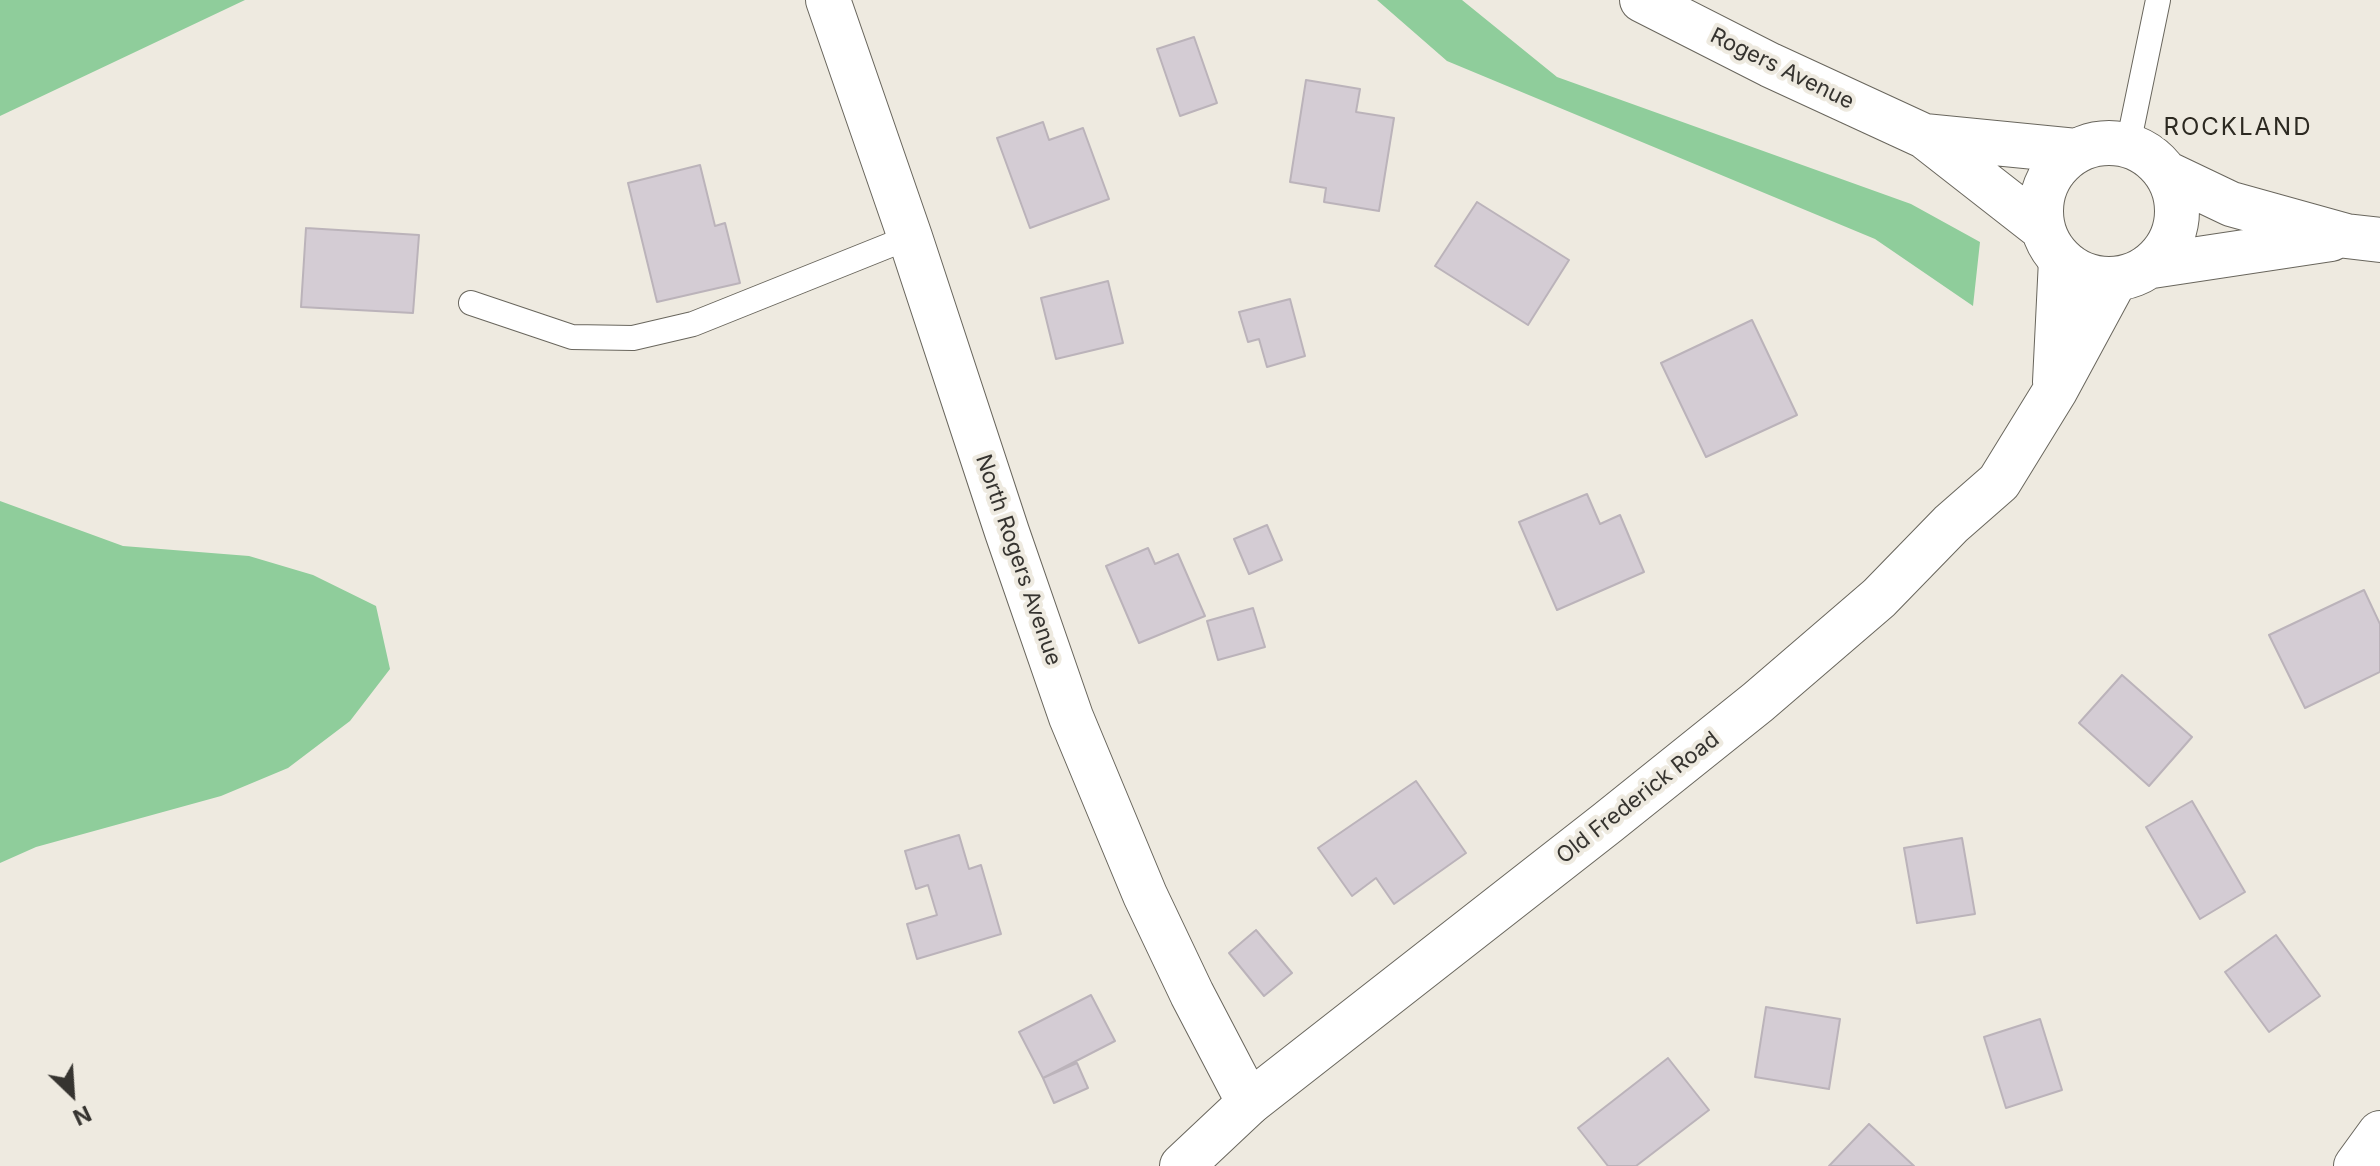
<!DOCTYPE html>
<html>
<head>
<meta charset="utf-8">
<style>
  body { margin:0 }
  #map { position:relative; width:2380px; height:1166px; overflow:hidden; background:#eeeae0; font-family:Inter,sans-serif }
  canvas { display:block }
  .north { position:absolute; left:32px; top:1054px; width:80px; height:80px; -webkit-text-stroke:6px #eeeae0; paint-order:stroke; rotate:155deg; font-size:22px; font-weight:700; line-height:32px; text-align:center; color:#363430 }
  .north::after { content:''; display:block; margin:auto; width:28px; height:36px; background:#363430; clip-path:polygon(50% 0,100% 100%,50% 72%,0 100%) }
</style>
</head>
<body>
<div id="map">
<canvas width="2380" height="1166"></canvas>
<div class="north">N</div>
</div>
<script>
const c = document.querySelector('canvas').getContext('2d');
c.lineJoin = 'round';
function fillPath(path, color) { c.fillStyle = color; c.fill(path, 'evenodd'); }
const toPath = rows => new Path2D(rows.map(r => 'M' + r).join(''));
function strokePath(path, color, width, dash) { c.strokeStyle = color; c.lineWidth = width; c.lineCap = dash ? 'butt' : 'round'; c.setLineDash(dash || []); c.stroke(path); }
function write(font, color, halo, rows, align = 'center') {
  c.font = font + ' Inter,sans-serif'; c.lineWidth = 8; c.setLineDash([]); c.textBaseline = 'middle'; c.strokeStyle = halo; c.fillStyle = color; for (const [text, x, y, turn = 0] of rows) {
    c.save(); c.translate(x, y); c.rotate((+turn || 0) * Math.PI / 180); c.textAlign = isNaN(turn) ? turn : align; if (halo) c.strokeText(text, 0, 0); c.fillText(text, 0, 0); c.restore();
  }
}
fillPath(toPath([
  [0,0,245,0,0,116],
  [1377,0,1462,0,1557,77,1911,204,1980,242,1973,306,1875,239,1447,61],
  [0,501,123,546,249,556,313,575,376,606,390,669,350,721,288,768,221,796,36,847,0,863]
]), '#8fcd9b');
const building = toPath([
  [1194,37,1217,103,1180,116,1157,49,1194,37],
  [1306,80,1360,89,1356,112,1394,118,1379,211,1324,202,1326,188,1290,182,1306,80],
  [1043,122,1049,140,1083,128,1109,199,1030,228,997,138,1043,122],
  [700,165,715,226,725,223,740,283,657,302,628,183,700,165],
  [1477,202,1569,260,1528,325,1435,266,1477,202],
  [306,228,419,235,413,313,301,307,306,228],
  [1108,281,1123,343,1056,359,1041,298,1108,281],
  [1290,299,1305,356,1267,367,1259,339,1248,342,1239,312,1290,299],
  [1752,320,1797,415,1706,457,1661,363,1752,320],
  [1587,494,1600,524,1620,515,1644,572,1557,610,1519,522,1587,494],
  [1267,525,1282,560,1249,574,1234,539,1267,525],
  [1148,548,1155,564,1178,554,1205,616,1139,643,1106,566,1148,548],
  [2364,590,2380,624,2380,672,2305,708,2269,635,2364,590],
  [1253,608,1265,647,1218,660,1207,621,1253,608],
  [2122,675,2192,737,2149,786,2079,723,2122,675],
  [1416,781,1466,853,1394,904,1376,878,1352,896,1318,848,1416,781],
  [2192,801,2245,892,2200,919,2146,827,2192,801],
  [959,835,969,869,981,865,1001,934,917,959,907,924,937,915,928,885,916,889,905,851,959,835],
  [1962,838,1975,914,1917,923,1904,848,1962,838],
  [1256,930,1292,973,1264,996,1229,953,1256,930],
  [2276,935,2320,996,2269,1032,2225,972,2276,935],
  [1091,995,1115,1041,1043,1078,1019,1032,1091,995],
  [1766,1007,1840,1019,1829,1089,1755,1077,1766,1007],
  [2040,1019,2062,1090,2006,1108,1984,1037,2040,1019],
  [1668,1058,1709,1110,1636,1166,1608,1166,1578,1128,1668,1058],
  [1077,1063,1088,1088,1054,1103,1043,1078,1077,1063],
  [1869,1124,1914,1166,1829,1166,1869,1124]
]);
fillPath(building, '#d4ccd4');
strokePath(building, '#bbb3ba', 2);
const service = toPath([
  [2128,145,2158,0],
  [471,303,572,337,633,338,693,324,910,237]
]);
const minor = toPath([
  [828,0,910,237,1007,532,1071,717,1145,895,1192,994,1249,1103],
  [2356,1166,2380,1133]
]);
const tertiary = toPath([
  [2055,382,2061,260],
  [1182,1166,1249,1103,1607,823,1758,702,1879,598,1951,524,1999,482,2055,391,2115,280]
]);
const secondary = toPath([
  [1642,0,1770,65,1924,136,2043,229],
  [1924,136,2076,151],
  '2041 211a68 68 0 1 1 136 0a68 68 0 1 1-136 0Z',
  [2166,173,2231,204,2346,236,2380,240],
  [2152,266,2331,239]
]);
strokePath(service, '#69665d', 26);
strokePath(minor, '#69665d', 46);
strokePath(tertiary, '#69665d', 46);
strokePath(secondary, '#69665d', 46);
strokePath(service, '#fff', 24);
strokePath(minor, '#fff', 44);
strokePath(tertiary, '#fff', 44);
strokePath(secondary, '#fff', 44);
write('22px', '#363430', '#eeeae0', [
  ["Rogers Avenue",1782,69,26],
  ["North Rogers Avenue",1018,560,71],
  ["Old Frederick Road",1638,798,-38]
]);
c.letterSpacing = '2px';
write('24px', '#2c2921', '#eeeae0', [
  ["ROCKLAND",2238,128]
]);
c.letterSpacing = '0px';
</script>
</body>
</html>
